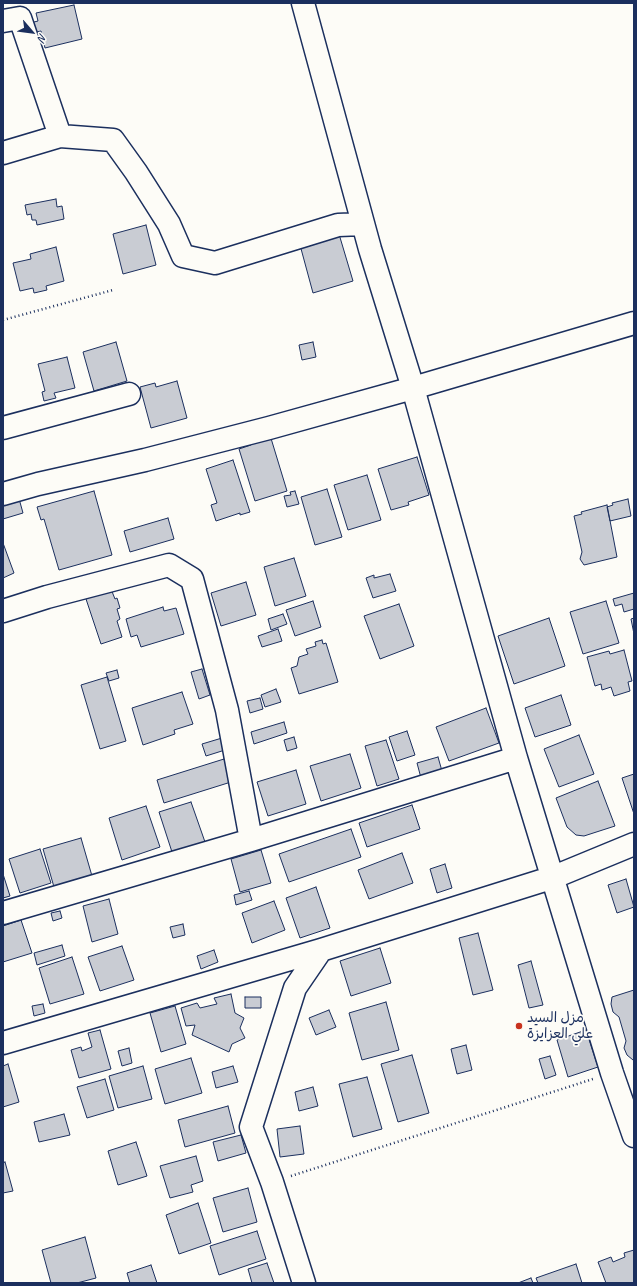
<!DOCTYPE html>
<html>
<head>
<meta charset="utf-8">
<style>
  body { margin:0 }
  #map { position:relative; width:637px; height:1286px; overflow:hidden; background:#fdfcf7; font-family:Caveat,sans-serif }
  canvas { display:block }
  .frame { position:absolute; inset:0; border:4px solid #1b2f5e; pointer-events:none }
  .north { position:absolute; left:12px; top:12px; width:40px; height:40px; -webkit-text-stroke:3px #fdfcf7; paint-order:stroke; rotate:118deg; font-size:11px; font-weight:700; line-height:16px; text-align:center; color:#1b2f5e }
  .north::after { content:''; display:block; margin:auto; width:14px; height:18px; background:#1b2f5e; clip-path:polygon(50% 0,100% 100%,50% 72%,0 100%) }
</style>
</head>
<body>
<div id="map">
<canvas width="637" height="1286"></canvas>
<div class="frame"></div>
<div class="north">N</div>
</div>
<script>
const c = document.querySelector('canvas').getContext('2d');
c.lineJoin = 'round';
function fillPath(path, color) { c.fillStyle = color; c.fill(path, 'evenodd'); }
const toPath = rows => new Path2D(rows.map(r => 'M' + r).join(''));
function strokePath(path, color, width, dash) { c.strokeStyle = color; c.lineWidth = width; c.lineCap = dash ? 'butt' : 'round'; c.setLineDash(dash || []); c.stroke(path); }
function write(font, color, halo, rows, align = 'center') {
  c.font = font + ' Caveat,"Playpen Sans Arabic",sans-serif'; c.lineWidth = 3.5; c.setLineDash([]); c.textBaseline = 'middle'; c.strokeStyle = halo; c.fillStyle = color; for (const [text, x, y, turn = 0] of rows) {
    c.save(); c.translate(x, y); c.rotate((+turn || 0) * Math.PI / 180); c.textAlign = isNaN(turn) ? turn : align; if (halo) c.strokeText(text, 0, 0); c.fillText(text, 0, 0); c.restore();
  }
}
const building = toPath([
  [74,5,82,39,45,48,41,31,32,33,30,23,38,21,36,13,74,5],
  [56,199,57,207,62,206,64,219,37,225,36,220,32,220,31,214,27,215,25,205,56,199],
  [146,225,156,265,123,274,113,234,146,225],
  [339,234,353,281,313,293,300,245,339,234],
  [56,247,64,281,46,286,47,290,34,293,33,288,20,291,13,263,31,259,30,254,56,247],
  [116,342,127,381,94,391,83,352,116,342],
  [313,342,316,357,302,360,299,345,313,342],
  [67,357,75,388,54,393,56,398,44,401,42,392,45,391,38,364,67,357],
  [177,381,187,418,151,428,140,387,155,383,156,387,177,381],
  [270,435,287,491,255,501,239,449,251,445,250,441,270,435],
  [417,457,429,495,408,502,409,505,391,510,378,469,417,457],
  [233,460,250,512,240,515,240,513,216,521,211,505,217,503,206,469,233,460],
  [367,475,381,520,348,530,334,485,367,475],
  [327,489,342,537,315,545,301,497,327,489],
  [94,491,112,555,59,570,44,519,41,520,37,507,94,491],
  [295,491,299,504,287,507,284,496,291,495,290,492,295,491],
  [18,495,23,513,3,519,3,500,18,495],
  [628,499,631,516,610,521,607,507,613,505,612,503,628,499],
  [607,505,617,557,584,565,580,559,582,552,574,516,582,514,581,512,607,505],
  [168,518,174,539,130,552,124,531,168,518],
  [3,543,14,573,3,578,3,543],
  [294,558,306,596,275,606,264,567,294,558],
  [390,574,396,591,373,598,366,578,374,575,374,578,390,574],
  [246,582,256,615,221,626,211,593,246,582],
  [109,584,115,599,117,598,120,608,117,609,120,619,117,621,122,637,101,644,84,593,109,584],
  [634,593,634,609,624,612,622,604,615,606,613,599,634,593],
  [313,601,321,627,295,636,286,610,313,601],
  [606,601,619,643,583,654,570,612,606,601],
  [399,604,414,646,380,659,364,616,399,604],
  [163,607,164,611,176,608,184,634,141,647,137,635,131,637,126,619,163,607],
  [283,614,287,624,271,630,268,619,283,614],
  [549,618,565,666,514,684,498,636,549,618],
  [634,618,634,634,631,619,634,618],
  [278,629,282,641,262,647,258,636,278,629],
  [322,640,323,644,326,643,338,682,299,694,291,668,297,666,299,657,308,654,306,649,316,646,315,642,322,640],
  [624,650,632,681,628,682,630,691,614,696,611,687,602,690,601,684,595,686,587,657,609,651,610,654,624,650],
  [202,669,210,695,199,699,191,672,202,669],
  [117,670,119,678,109,681,106,673,117,670],
  [107,677,126,741,100,749,81,685,107,677],
  [276,689,281,702,265,707,261,695,276,689],
  [182,692,193,724,174,730,175,734,143,745,132,708,182,692],
  [561,695,571,725,535,737,525,708,561,695],
  [260,698,263,709,250,713,247,701,260,698],
  [486,708,499,743,449,761,436,727,486,708],
  [284,722,287,733,254,744,251,732,284,722],
  [407,731,415,755,397,761,389,737,407,731],
  [579,735,594,774,559,787,544,749,579,735],
  [294,737,297,748,287,751,284,740,294,737],
  [222,738,225,750,206,756,202,744,222,738],
  [386,740,399,779,377,786,365,746,386,740],
  [350,754,361,788,321,801,310,766,350,754],
  [438,757,442,771,421,778,417,763,438,757],
  [224,759,231,782,164,803,157,780,224,759],
  [296,770,306,804,268,816,257,782,296,770],
  [634,774,634,814,622,778,634,774],
  [598,781,615,826,584,836,576,835,567,827,556,798,598,781],
  [191,802,205,842,172,852,159,812,191,802],
  [412,805,420,829,367,847,359,823,412,805],
  [146,806,160,847,122,860,109,818,146,806],
  [351,829,361,857,289,882,279,854,351,829],
  [81,838,92,876,54,887,43,849,81,838],
  [40,849,51,883,20,893,9,859,40,849],
  [261,850,271,883,240,892,231,859,261,850],
  [402,853,413,883,369,899,358,870,402,853],
  [445,864,452,888,437,893,430,869,445,864],
  [3,874,10,896,3,898,3,874],
  [626,879,634,907,617,913,608,885,626,879],
  [316,887,330,928,300,938,286,898,316,887],
  [249,891,252,900,236,905,234,895,249,891],
  [109,899,118,934,92,942,83,906,109,899],
  [274,901,285,930,252,943,242,913,274,901],
  [60,911,62,918,53,921,51,913,60,911],
  [21,920,32,953,3,962,3,926,21,920],
  [183,924,185,935,173,938,170,927,183,924],
  [478,933,493,990,473,995,459,938,478,933],
  [62,945,65,956,37,965,34,953,62,945],
  [122,946,134,980,100,991,88,957,122,946],
  [380,948,391,983,351,996,340,961,380,948],
  [214,950,218,962,201,969,197,956,214,950],
  [72,957,84,994,50,1004,39,968,72,957],
  [531,961,543,1005,529,1008,518,965,531,961],
  [634,990,634,1059,633,1060,627,1055,624,1048,626,1041,619,1017,613,1012,611,1004,612,997,634,990],
  [231,994,235,1013,244,1018,240,1028,245,1038,232,1044,229,1052,192,1035,195,1025,186,1026,181,1008,197,1003,200,1008,217,1004,214,998,231,994],
  [245,997,261,997,261,1008,245,1008,245,997],
  [386,1002,399,1050,362,1060,349,1013,386,1002],
  [43,1004,45,1013,34,1016,32,1006,43,1004],
  [175,1006,186,1044,161,1052,150,1013,175,1006],
  [329,1010,336,1027,316,1035,309,1018,329,1010],
  [100,1030,111,1069,79,1078,71,1050,81,1047,82,1051,92,1047,88,1033,100,1030],
  [586,1030,598,1067,568,1077,557,1040,586,1030],
  [466,1045,472,1070,457,1074,451,1049,466,1045],
  [129,1048,132,1063,122,1066,118,1051,129,1048],
  [412,1055,429,1113,398,1122,381,1064,412,1055],
  [550,1056,556,1075,545,1079,539,1059,550,1056],
  [191,1058,202,1093,165,1104,155,1069,191,1058],
  [8,1064,19,1102,3,1107,3,1066,8,1064],
  [143,1066,152,1099,118,1108,109,1076,143,1066],
  [233,1066,238,1082,216,1088,212,1072,233,1066],
  [367,1077,382,1129,353,1137,339,1084,367,1077],
  [105,1079,114,1110,87,1118,77,1087,105,1079],
  [313,1087,318,1106,299,1111,295,1092,313,1087],
  [228,1106,235,1133,185,1147,178,1120,228,1106],
  [64,1114,70,1135,39,1142,34,1122,64,1114],
  [300,1126,304,1154,280,1157,277,1129,300,1126],
  [241,1135,246,1153,218,1161,213,1142,241,1135],
  [136,1142,147,1176,118,1185,108,1151,136,1142],
  [196,1156,203,1181,191,1185,193,1192,170,1198,160,1166,196,1156],
  [5,1162,13,1191,3,1193,3,1163,5,1162],
  [248,1188,257,1222,223,1232,213,1198,248,1188],
  [198,1203,211,1243,179,1254,166,1215,198,1203],
  [257,1231,266,1259,219,1275,210,1246,257,1231],
  [85,1237,96,1278,77,1283,51,1283,42,1250,85,1237],
  [634,1250,634,1283,606,1283,598,1262,611,1257,613,1262,625,1257,624,1253,634,1250],
  [267,1263,274,1283,252,1283,248,1269,267,1263],
  [576,1264,582,1283,538,1283,536,1278,576,1264],
  [151,1265,157,1283,130,1283,127,1273,151,1265],
  [531,1278,533,1283,518,1283,531,1278]
]);
fillPath(building, '#c9ccd3');
strokePath(building, '#1b2f5e', 1);
const street = toPath([
  [303,3,370,249,413,388,516,758,612,1073,634,1136],
  [3,21,20,18,60,136],
  [3,153,60,136,113,140,136,172,169,224,183,256,215,263,338,225,363,224],
  [3,428,129,394],
  [3,494,38,484,145,460,269,428,413,388,634,323],
  [3,611,47,597,169,565,192,579,227,710,251,840],
  [3,913,251,840,516,758],
  [3,1043,321,950,554,877,634,844],
  [304,1283,272,1182,251,1127,295,988,321,950]
]);
strokePath(street, '#1b2f5e', 25);
strokePath(toPath([
  [3,320,113,290],
  [291,1176,593,1079]
]), '#1b2f5e', 2.5, [1, 3]);
strokePath(street, '#fdfcf7', 22);
for (const [x, y, r, color] of [
  [519,1026,4,"#c8321e"]
]) { const dot = new Path2D(); dot.arc(x, y, r, 0, 2 * Math.PI); c.fillStyle = color; c.fill(dot); strokePath(dot, '#fdfcf7', 1.5); }
write('14px', '#1b2f5e', '#fdfcf7', [
  ["مزل السيد",527,1018],
  ["علي العزايزة",527,1034]
], 'left');
</script>
</body>
</html>
